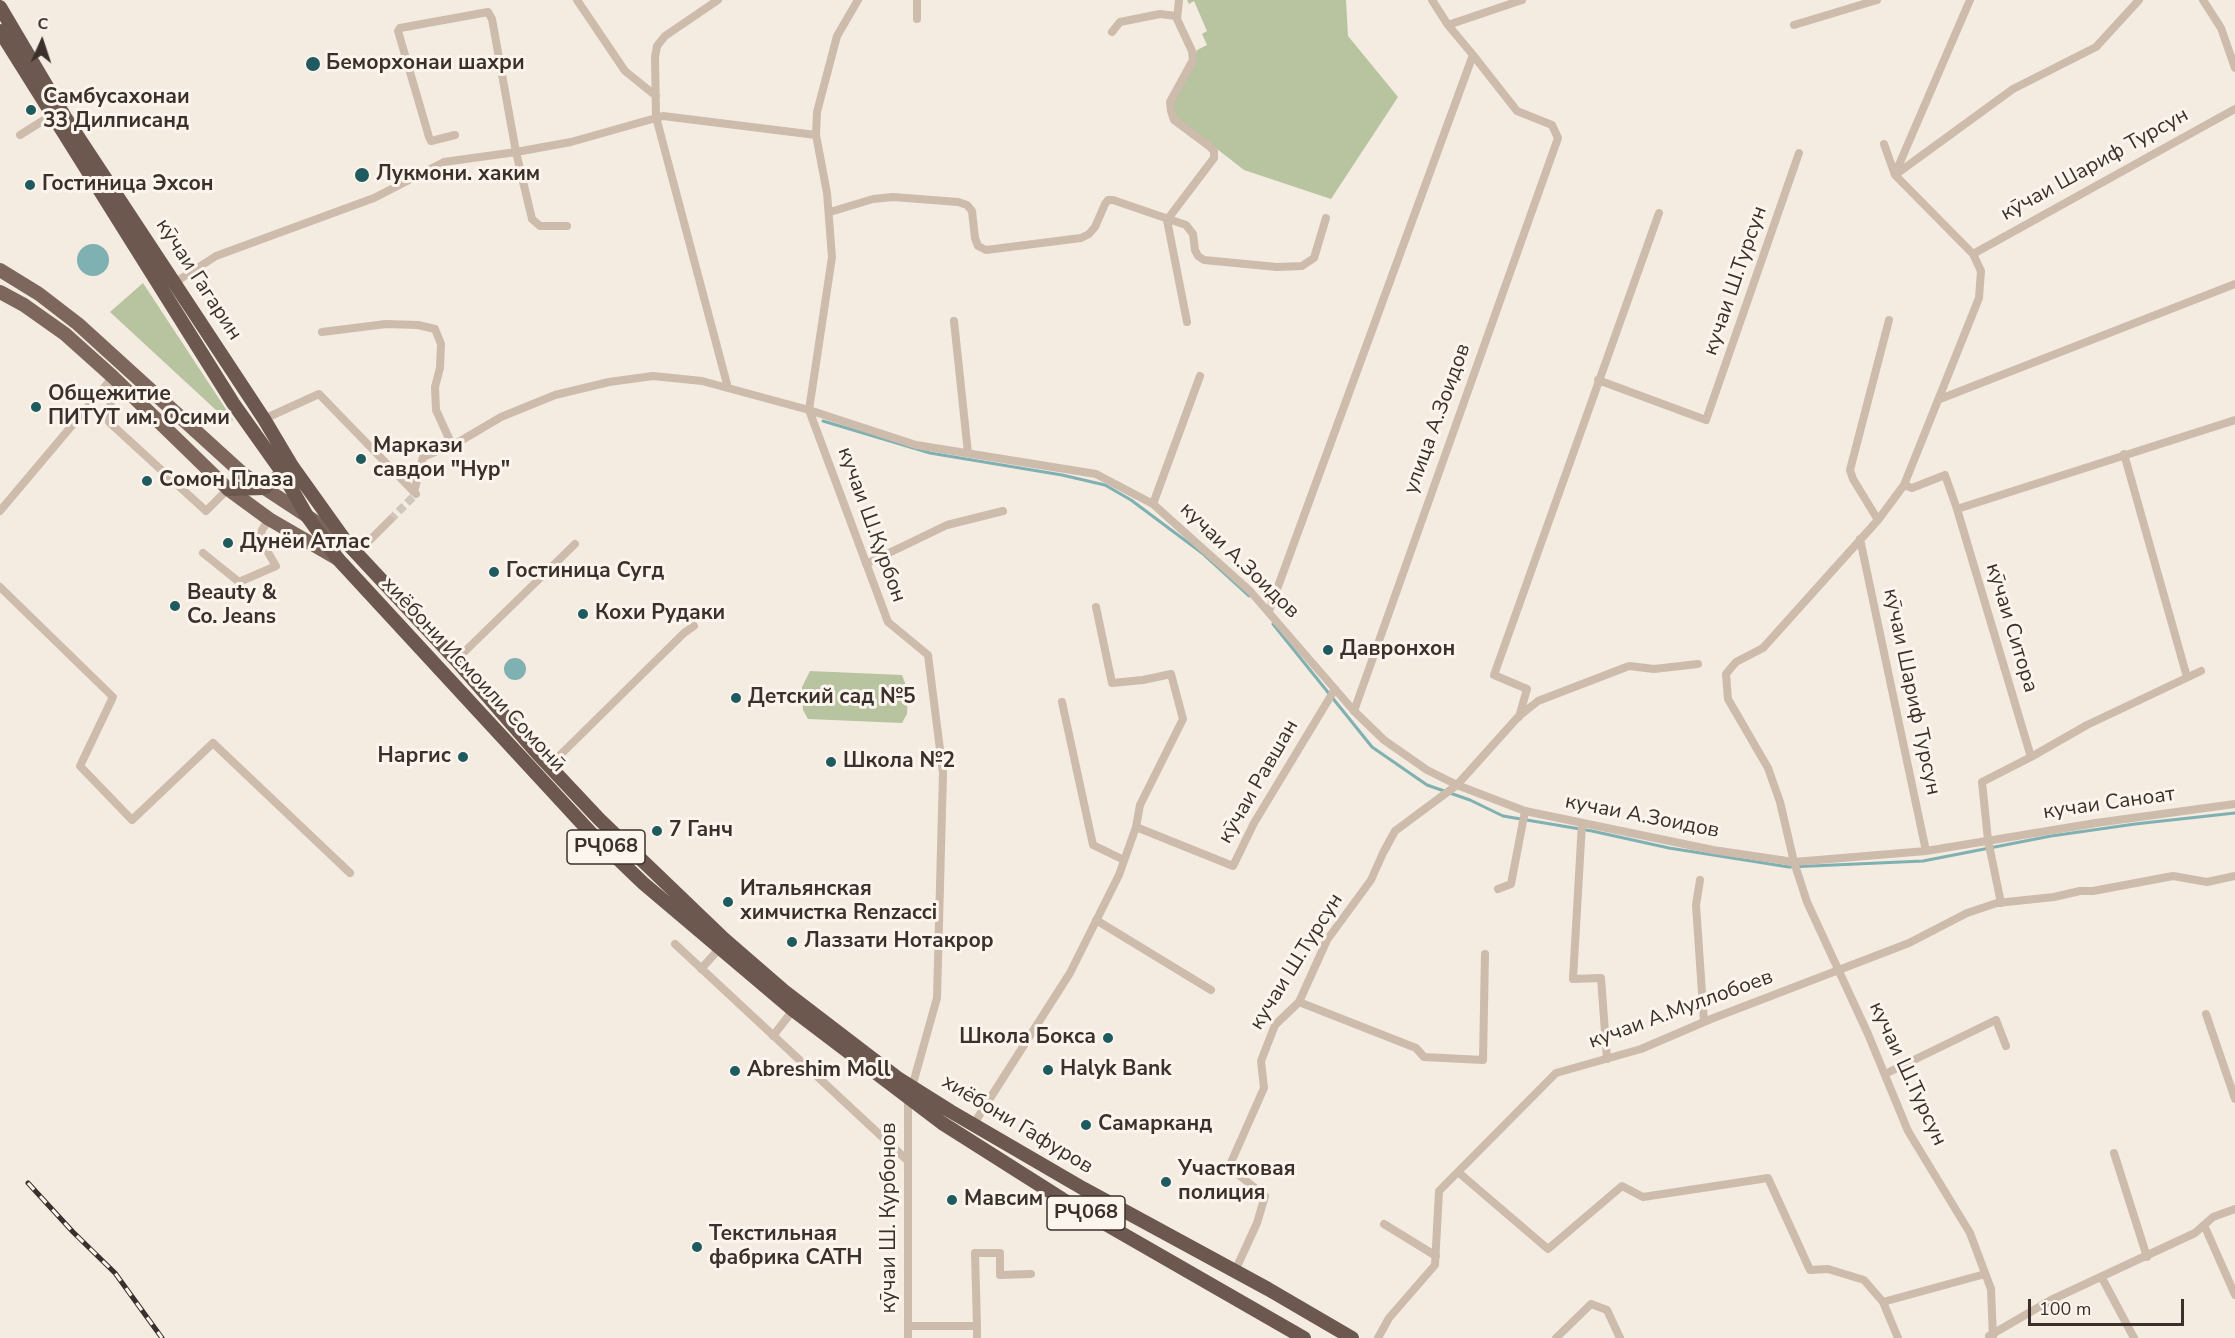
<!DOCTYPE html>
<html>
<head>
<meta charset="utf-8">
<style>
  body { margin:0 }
  #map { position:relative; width:2235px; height:1338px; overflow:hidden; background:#f4ebe1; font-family:"Nunito Sans",sans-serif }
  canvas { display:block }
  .north { position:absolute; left:12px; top:12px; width:60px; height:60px; -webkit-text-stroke:4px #fbf5ee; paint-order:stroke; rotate:3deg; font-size:16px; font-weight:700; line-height:24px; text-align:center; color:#3b302b }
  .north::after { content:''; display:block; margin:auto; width:21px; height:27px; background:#3b302b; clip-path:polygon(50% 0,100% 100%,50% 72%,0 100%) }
  .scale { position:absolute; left:2028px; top:1299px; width:156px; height:27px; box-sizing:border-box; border:3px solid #3b302b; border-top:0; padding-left:8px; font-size:18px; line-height:21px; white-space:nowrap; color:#3b302b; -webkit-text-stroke:4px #fbf5ee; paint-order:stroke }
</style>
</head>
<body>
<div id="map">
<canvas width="2235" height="1338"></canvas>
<div class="north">С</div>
<div class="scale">100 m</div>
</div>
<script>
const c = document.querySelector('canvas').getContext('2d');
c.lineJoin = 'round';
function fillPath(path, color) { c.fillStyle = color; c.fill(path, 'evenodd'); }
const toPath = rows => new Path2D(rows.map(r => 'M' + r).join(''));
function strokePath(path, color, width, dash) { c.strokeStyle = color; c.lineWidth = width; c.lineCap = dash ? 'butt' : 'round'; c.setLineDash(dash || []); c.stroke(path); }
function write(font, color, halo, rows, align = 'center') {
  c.font = font + ' "Nunito Sans",sans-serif'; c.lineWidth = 6; c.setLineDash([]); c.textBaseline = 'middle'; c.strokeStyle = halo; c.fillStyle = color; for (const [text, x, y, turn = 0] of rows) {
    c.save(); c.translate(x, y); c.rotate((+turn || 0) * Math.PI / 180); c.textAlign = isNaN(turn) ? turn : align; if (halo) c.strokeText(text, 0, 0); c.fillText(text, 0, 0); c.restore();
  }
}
fillPath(toPath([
  [1187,0,1346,0,1348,36,1398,97,1331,199,1244,170,1176,117,1172,105,1197,50,1207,45,1202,34,1207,31,1194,1,1189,4],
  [143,283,233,420,230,423,110,312],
  [810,671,902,675,908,691,907,714,902,723,808,719,803,710,802,687]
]), '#b8c4a0');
fillPath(toPath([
  '77 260a16 16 0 1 1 32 0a16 16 0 1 1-32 0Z',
  '504 669a11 11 0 1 1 22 0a11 11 0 1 1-22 0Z'
]), '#7fb0b2');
strokePath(toPath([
  [823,421,930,453,1062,475,1105,485,1131,500,1202,553,1249,596],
  [1273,624,1372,747,1427,785,1470,800,1503,816,1592,831,1669,848,1789,867,1923,861,2051,836,2135,824,2235,813]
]), '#7fb0b2', 3);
strokePath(toPath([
  [390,520,416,494]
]), '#cfc6bd', 8, [8, 4]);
strokePath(toPath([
  [577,0,625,71,656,96],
  [718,0,665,36,657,46,655,57,656,117,728,388],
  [858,0,837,36,817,112,816,135,827,193,832,257,809,410,888,622,928,655,943,773,937,998,912,1087],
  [917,0,917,19],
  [1179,0,1177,19,1192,51,1193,60,1170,102,1171,111,1174,120,1209,146,1214,151,1214,158,1167,220,1187,322],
  [2203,0,2221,28,2235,68],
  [1448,25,1522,0],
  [1794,25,1877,0],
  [1112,32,1120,22,1160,14,1176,16],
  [20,135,52,115],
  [455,135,431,141,429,137,398,31,400,28,488,12,492,19,516,152,532,219,540,226,567,226],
  [1884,144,1895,175,1973,254,1981,271,1979,298,1904,485,1878,520,1763,648,1736,662,1726,674,1728,699,1768,768,1780,802,1794,862,1807,902,1868,1034,1908,1131,1970,1233,1991,1289,1993,1338],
  [1895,174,1970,0],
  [1895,175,2013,89,2096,47,2139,0],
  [830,212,873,199,893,197,958,202,967,205,972,211,975,238,978,246,986,250,1081,238,1089,234,1095,227,1105,204,1108,200,1113,200,1186,225,1193,234,1195,250,1198,256,1204,260,1277,267,1302,266,1314,258,1326,218],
  [1973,254,2235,109],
  [171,285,216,256,374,198,444,162,516,152,571,142,663,116,816,135],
  [954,321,968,453],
  [322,332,386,324,418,325,435,329,441,344,440,368,435,387,436,410,452,445],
  [113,377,109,422,206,511,228,489],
  [1598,380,1706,420,1799,153],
  [1940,399,2235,284],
  [264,419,319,394,416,494],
  [2124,454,2187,677],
  [1904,485,1912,488,1945,475,1957,509,2031,757,1982,782,1988,840,2001,903],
  [414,492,423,457,457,443,501,417,555,395,609,382,653,376,702,381,809,410,916,445,1096,474,1153,504,1250,591,1354,711,1384,740,1427,770,1457,785,1525,811,1713,850,1794,862,1926,851,2096,823,2235,804],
  [1153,504,1200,376],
  [1957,509,2235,420],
  [0,511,112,378],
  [1878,520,1853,479,1850,470,1889,320],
  [1860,539,1926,851],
  [203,553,239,582,276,566,260,539,262,530,269,519],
  [357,553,390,520],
  [866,564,947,525,1003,511],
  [0,587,113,697,80,766,132,820,213,743,350,873],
  [1269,611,1473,55,1448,25,1432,0],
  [456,660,575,544],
  [1062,702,1093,845,1124,860],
  [1354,711,1558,138,1552,125,1517,111,1473,55],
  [1519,717,1527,689,1494,675,1659,213],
  [2031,757,2087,725,2201,671],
  [549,766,684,633,694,626],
  [1582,823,1573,979,1601,978,1607,1059],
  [1136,827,1233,866,1254,823,1335,689],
  [1700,880,1696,905,1704,1022],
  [1498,889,1511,884,1525,811],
  [1096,920,1211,990],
  [675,944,908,1161],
  [701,969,719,949],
  [1299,1002,1416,1048,1424,1057,1483,1060,1485,954],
  [2206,1014,2235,1099],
  [773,1036,793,1010],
  [1885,1074,1996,1020,2006,1046],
  [908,1098,908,1338],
  [973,1125,1070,973,1119,875,1136,827,1140,805,1183,719,1171,674,1143,680,1112,683,1096,607],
  [2114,1153,2147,1257],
  [1458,1172,1548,1249,1622,1186,1643,1197,1768,1178,1810,1270,1828,1269,1864,1280,1883,1302,1985,1274],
  [1384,1224,1436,1256],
  [2204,1225,2235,1295],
  [1235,1271,1257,1223,1265,1196,1229,1167,1264,1088,1261,1061,1275,1025,1299,1002,1327,940,1371,880,1383,853,1395,831,1457,785,1518,717,1538,701,1629,666,1654,669,1698,664],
  [2102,1278,2134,1338],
  [1883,1302,1898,1338],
  [908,1326,977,1326,975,1253,1000,1253,1000,1275,1031,1274],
  [977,1326,977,1338],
  [1989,1336,2051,1300,2195,1233,2213,1217,2235,1209],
  [1378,1338,1389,1318,1435,1265,1439,1191,1556,1073,1641,1049,1711,1019,1909,943,1967,913,1997,903,2054,897,2080,891,2093,891,2173,876,2207,882,2235,876],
  [1556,1338,1591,1304,1607,1310,1620,1338]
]), '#cdbbac', 8);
strokePath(toPath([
  [0,270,39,294,78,324,243,474,345,541],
  [0,292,24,305,65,334,113,377,228,489,269,519,338,559]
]), '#7d675c', 14);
strokePath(toPath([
  [0,7,65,117,264,419,292,466,347,543,456,660,537,753,599,819,724,939,784,991,899,1079,950,1111,1084,1189,1268,1289,1352,1338],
  [0,31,233,403,282,472,307,516,338,559,590,832,643,883,793,1010,942,1123,1062,1199,1304,1338],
  [228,489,264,488,290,467]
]), '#6c584f', 14);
const rail = toPath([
  [28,1183,73,1232,115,1273,162,1338]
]);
strokePath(rail, '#3b302b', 5);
strokePath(rail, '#fbf5ee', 3, [9]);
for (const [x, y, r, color] of [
  [313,64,8,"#1f5a5e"],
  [31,110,6,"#1f5a5e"],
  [362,175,8,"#1f5a5e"],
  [30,185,6,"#1f5a5e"],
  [36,407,6,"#1f5a5e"],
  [361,459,6,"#1f5a5e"],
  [147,481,6,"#1f5a5e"],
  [228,543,6,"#1f5a5e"],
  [494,572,6,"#1f5a5e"],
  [175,606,6,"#1f5a5e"],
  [583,614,6,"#1f5a5e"],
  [1328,650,6,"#1f5a5e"],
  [736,698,6,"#1f5a5e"],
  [463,757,6,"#1f5a5e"],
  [831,762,6,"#1f5a5e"],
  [657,831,6,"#1f5a5e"],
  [728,902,6,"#1f5a5e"],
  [792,942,6,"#1f5a5e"],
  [1108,1038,6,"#1f5a5e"],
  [1048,1070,6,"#1f5a5e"],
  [735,1071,6,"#1f5a5e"],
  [1086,1125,6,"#1f5a5e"],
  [1166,1182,6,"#1f5a5e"],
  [952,1200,6,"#1f5a5e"],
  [697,1247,6,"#1f5a5e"]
]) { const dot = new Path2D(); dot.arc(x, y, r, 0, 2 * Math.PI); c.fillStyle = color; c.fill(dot); strokePath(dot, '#fbf5ee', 2); }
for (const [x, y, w] of [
  [606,847,78],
  [1086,1213,78]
]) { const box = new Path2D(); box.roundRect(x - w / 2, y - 17, w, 34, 4.5); c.fillStyle = '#fbf5ee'; c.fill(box); strokePath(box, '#3b302b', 1.5); }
write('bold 20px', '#3b302b', null, [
  ["РҶ068",606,847],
  ["РҶ068",1086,1213]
]);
write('bold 21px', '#3b302b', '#fbf5ee', [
  ["Беморхонаи шахри",326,64],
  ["Самбусахонаи",43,98],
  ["33 Дилписанд",43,122],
  ["Лукмони. хаким",376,175],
  ["Гостиница Эхсон",42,185],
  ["Общежитие",48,395],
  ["ПИТУТ им. Осими",48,419],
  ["Маркази",373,447],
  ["савдои \"Нур\"",373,471],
  ["Сомон Плаза",159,481],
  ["Дунёи Атлас",240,543],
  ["Гостиница Сугд",506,572],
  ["Beauty &",187,594],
  ["Co. Jeans",187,618],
  ["Кохи Рудаки",595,614],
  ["Давронхон",1340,650],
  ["Детский сад №5",748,698],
  ["Наргис",451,757,"right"],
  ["Школа №2",843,762],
  ["7 Ганч",669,831],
  ["Итальянская",740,890],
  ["химчистка Renzacci",740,914],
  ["Лаззати Нотакрор",804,942],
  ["Школа Бокса",1096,1038,"right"],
  ["Halyk Bank",1060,1070],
  ["Abreshim Moll",747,1071],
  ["Самарканд",1098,1125],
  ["Участковая",1178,1170],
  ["полиция",1178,1194],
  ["Мавсим",964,1200],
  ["Текстильная",709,1235],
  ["фабрика САТН",709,1259]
], 'left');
write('21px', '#3b302b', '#fbf5ee', [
  ["кӯчаи Шариф Турсун",2095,165,-29],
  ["кӯчаи Гагарин",198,280,57],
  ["кучаи Ш.Турсун",1736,281,-71],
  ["улица А.Зоидов",1438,419,-70],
  ["кучаи Ш.Қурбон",871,525,70],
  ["кучаи А.Зоидов",1239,561,44],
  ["кӯчаи Ситора",2011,628,73],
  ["хиёбони Исмоили Сомонӣ",473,675,47],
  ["кӯчаи Шариф Турсун",1911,692,78],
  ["кӯчаи Равшан",1259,782,-60],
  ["кучаи Саноат",2109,804,-8],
  ["кучаи А.Зоидов",1642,817,11],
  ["кучаи Ш.Турсун",1297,962,-58],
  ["кучаи А.Муллобоев",1681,1010,-20],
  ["кучаи Ш.Турсун",1907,1074,65],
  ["хиёбони Гафуров",1017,1125,31],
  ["кӯчаи Ш. Курбонов",890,1218,-90]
]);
</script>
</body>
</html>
